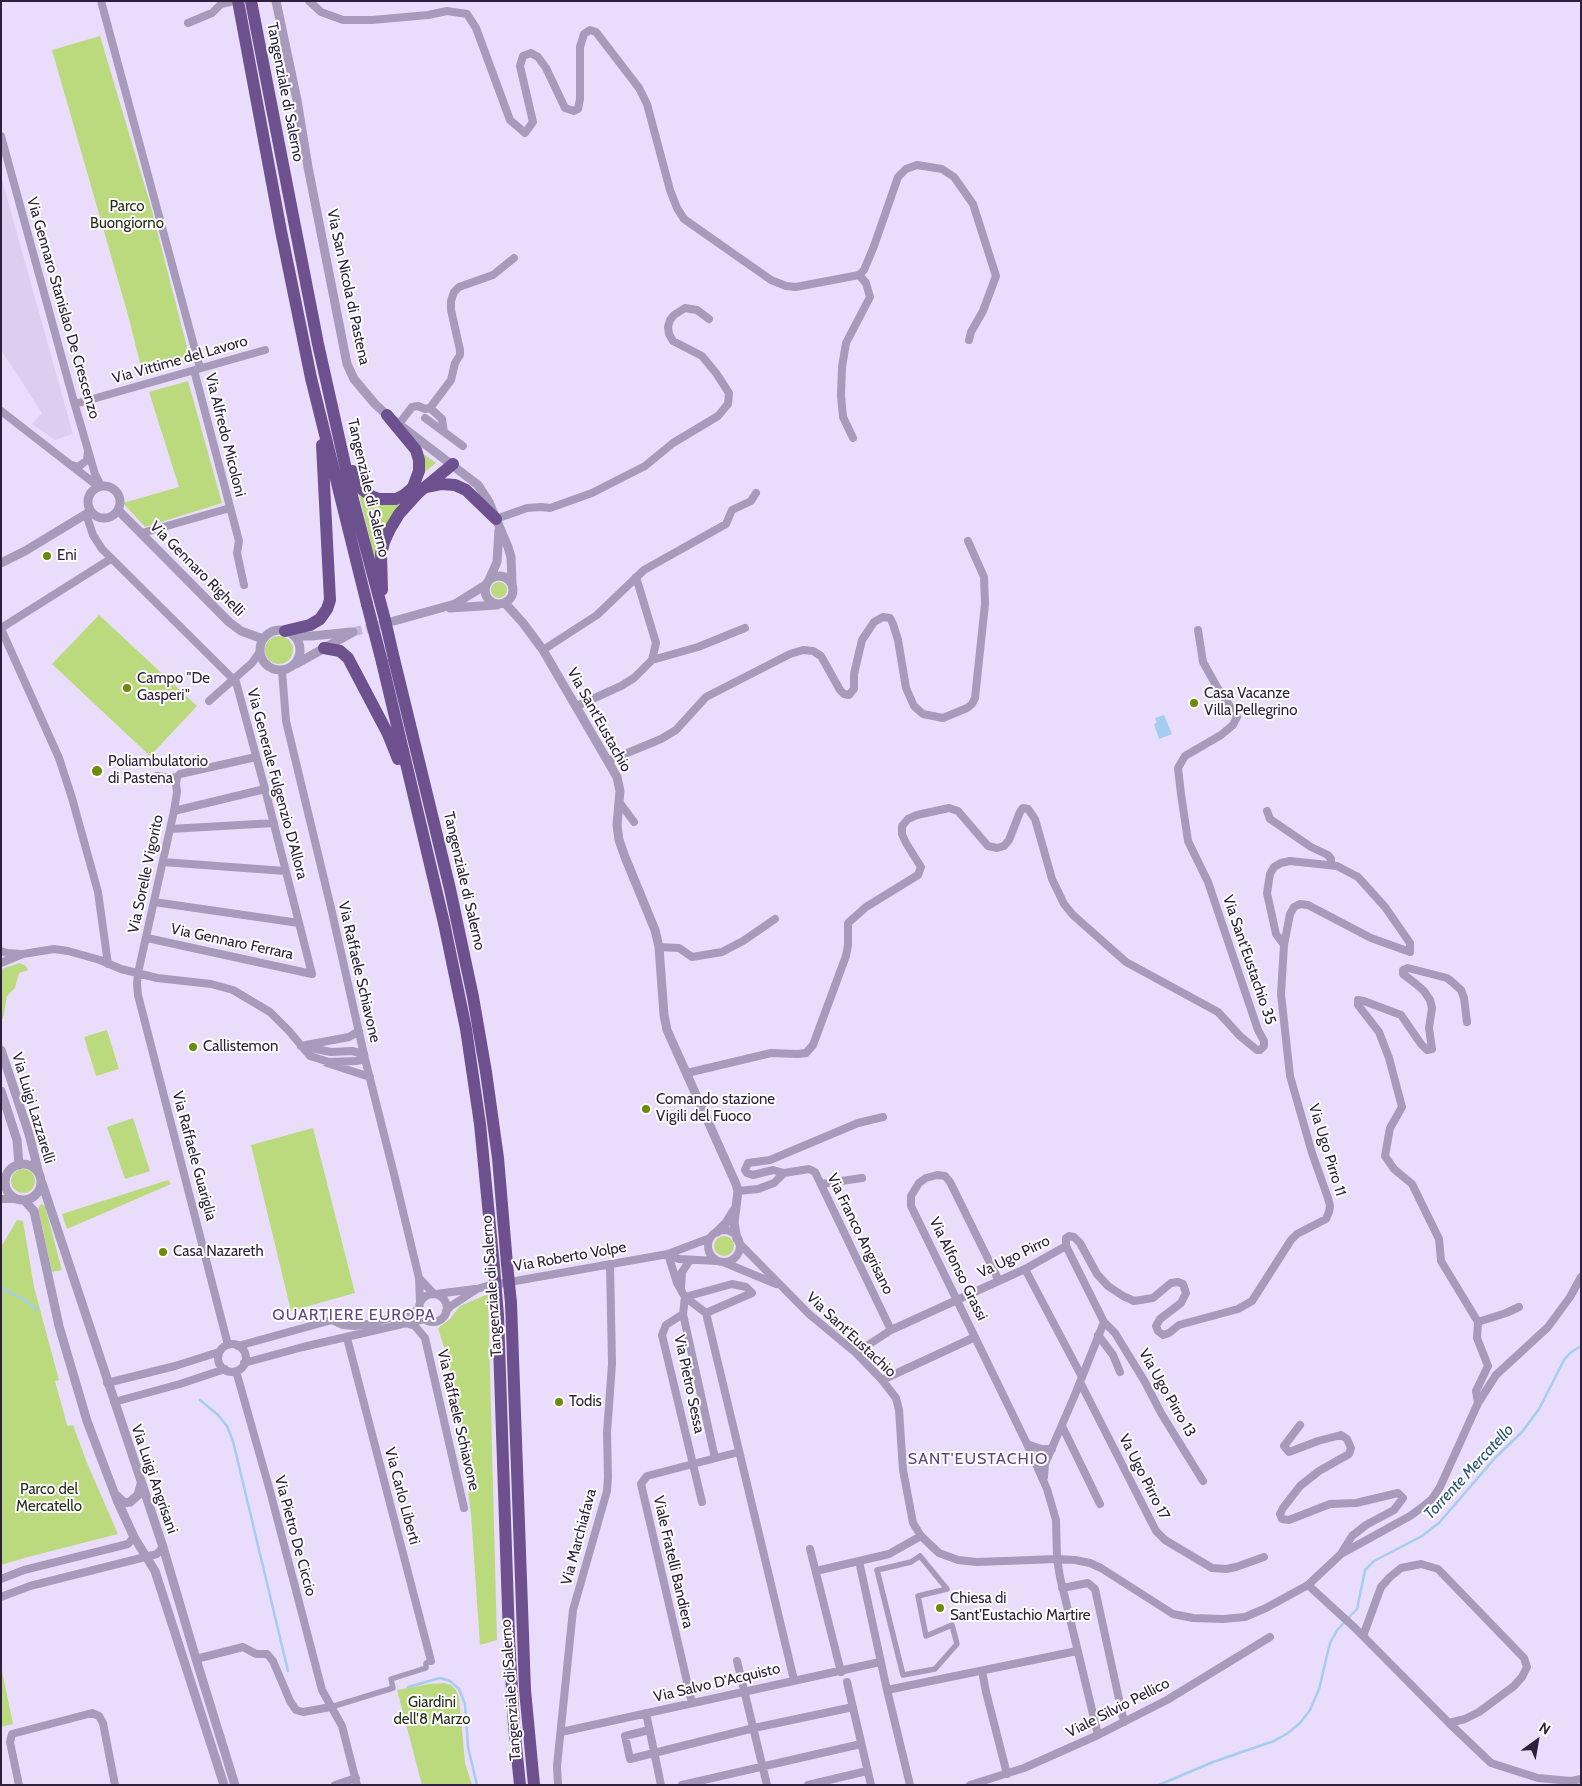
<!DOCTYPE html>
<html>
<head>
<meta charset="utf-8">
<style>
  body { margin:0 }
  #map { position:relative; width:1582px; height:1786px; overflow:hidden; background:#eaddfc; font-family:Cabin,sans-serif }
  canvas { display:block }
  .frame { position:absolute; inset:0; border:2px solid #2e203d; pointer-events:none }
  .north { position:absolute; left:1512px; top:1716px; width:50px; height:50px; -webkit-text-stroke:4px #fff; paint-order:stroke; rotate:32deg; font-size:14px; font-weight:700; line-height:20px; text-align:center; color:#2e203d }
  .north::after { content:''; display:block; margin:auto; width:18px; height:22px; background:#2e203d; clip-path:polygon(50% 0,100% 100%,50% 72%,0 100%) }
</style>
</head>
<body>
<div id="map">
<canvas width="1582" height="1786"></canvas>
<div class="frame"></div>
<div class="north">N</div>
</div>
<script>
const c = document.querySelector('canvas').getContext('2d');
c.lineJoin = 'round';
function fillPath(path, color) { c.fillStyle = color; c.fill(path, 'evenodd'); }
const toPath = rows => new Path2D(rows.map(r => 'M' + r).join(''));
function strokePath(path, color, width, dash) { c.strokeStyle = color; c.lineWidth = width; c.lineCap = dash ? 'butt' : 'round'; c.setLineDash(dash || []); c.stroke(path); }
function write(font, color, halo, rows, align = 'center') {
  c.font = font + ' Cabin,sans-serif'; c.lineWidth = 4; c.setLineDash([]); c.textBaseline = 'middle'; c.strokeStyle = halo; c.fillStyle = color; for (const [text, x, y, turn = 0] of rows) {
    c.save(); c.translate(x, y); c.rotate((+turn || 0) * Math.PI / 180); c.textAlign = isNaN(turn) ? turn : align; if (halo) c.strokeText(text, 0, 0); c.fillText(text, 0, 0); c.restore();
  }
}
fillPath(toPath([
  [1,176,73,434,55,440,32,424,42,413,1,350]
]), '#dcceef');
fillPath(toPath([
  [100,36,151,207,189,355,182,365,143,375,128,315,52,50],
  [188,381,222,503,145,527,123,503,179,487,149,392],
  [421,452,436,463,421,475],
  [358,491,410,497,376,564],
  '491 590a8 8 0 1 1 16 0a8 8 0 1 1-16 0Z',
  [99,615,197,706,150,756,52,664],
  '265 650a14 14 0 1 1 28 0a14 14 0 1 1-28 0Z',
  [20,963,26,966,28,970,19,973,15,988,7,996,3,1019,1,1019,1,969],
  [107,1030,119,1069,96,1076,84,1037],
  [133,1118,150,1171,125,1179,107,1127],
  [313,1128,355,1293,291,1311,251,1145],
  '11 1181a12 12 0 1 1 24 0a12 12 0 1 1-24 0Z',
  [168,1180,171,1184,67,1229,62,1214],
  [41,1204,45,1206,62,1270,52,1272,38,1208],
  [17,1220,23,1221,34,1287,59,1380,55,1381,67,1425,68,1426,73,1425,87,1463,118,1534,28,1557,1,1565,1,1247],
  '714 1246a10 10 0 1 1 20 0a10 10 0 1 1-20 0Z',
  [488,1294,497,1640,480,1645,471,1514,459,1419,447,1357,438,1328,450,1319,460,1306],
  [1,1666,13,1724,1,1727],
  [444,1683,451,1685,456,1690,459,1697,465,1763,472,1785,422,1785,397,1690,429,1684]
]), '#bbda7e');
fillPath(toPath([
  [1164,715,1172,734,1159,739,1154,724,1157,723,1155,718]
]), '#a4cdf0');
strokePath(toPath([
  [1,1288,23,1299,37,1310],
  [200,1400,218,1415,227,1426,233,1441,288,1671],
  [408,1687,440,1678,450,1681,459,1689,465,1704,468,1747,477,1785],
  [1159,1785,1213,1762,1274,1741,1288,1733,1300,1723,1310,1710,1319,1689,1330,1643,1338,1629,1357,1609,1365,1570,1374,1561,1422,1536,1439,1523,1495,1458,1522,1432,1539,1409,1564,1360,1570,1353,1581,1346]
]), '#a4cdf0', 2.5);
strokePath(toPath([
  [353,632,391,622]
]), '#c4b7d6', 9, [9, 4.5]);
strokePath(toPath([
  [920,1556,947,1589,918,1596,926,1636,952,1625,957,1644,935,1669,903,1675,877,1570,911,1562,920,1556],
  [331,1707,393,1688,391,1679,426,1668,426,1663,431,1661]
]), '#a89aba', 5.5);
strokePath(toPath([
  [101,1,200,368],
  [309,1,321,12,343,20,372,20,428,15,447,11,467,14,476,28,510,120,525,133,533,122,520,66,523,56,531,53,538,57,546,68,565,108,574,111,578,109,580,99,580,47,584,34,590,30,596,32,639,88,647,104,670,190,677,208,684,219,771,280,786,286,796,287,859,275,864,270,874,246,898,177,906,169,917,165,942,169,954,177,973,204,996,276,983,311,971,332,969,340],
  [188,23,212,13,221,4,230,2],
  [1,136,74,402,95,474,101,486],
  [194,370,239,541,237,553,244,585],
  [75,404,265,350],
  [430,408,442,419,444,432],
  [1,411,99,487],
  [425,418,463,446],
  [399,424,412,407,418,406,425,409,430,408,451,380,455,363,460,355,460,350,451,310,451,301,454,292,459,287,493,275,514,258],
  [853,438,843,417,841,396,842,367,846,343,870,297,866,283,859,275],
  [72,465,78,467,82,464,87,460,88,452],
  [86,514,93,535,102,549,236,682,265,789,312,974,147,938],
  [496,519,527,508,541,507,550,508,592,493,645,466,673,443,718,416,728,404,729,393,716,373,702,356,673,341,669,334,668,327,670,320,674,315,685,308,697,310,709,319],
  [142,533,230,508],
  [1,628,109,560,112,560],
  [1,629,59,758,72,798,98,892,108,964],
  [543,650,597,615,644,570,726,524,732,510,751,501,756,493],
  [652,660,698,647,745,628],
  [282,671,286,721,331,908,365,1059,394,1174,419,1278,420,1302],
  [209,701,252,663,259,653],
  [577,706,621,686,634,678,652,660,656,643,636,577],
  [608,761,661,739,676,730,706,697,790,654,803,650,813,651,821,656,840,690,844,694,849,695,854,689,854,674,862,640,874,622,883,617,890,618,893,624,898,640,906,688,914,706,923,714,943,718,967,708,972,704,975,698,985,604,984,577,968,541],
  [157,776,171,778,177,777],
  [620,803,634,822],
  [174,811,265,789],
  [1267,811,1270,819,1311,847,1328,855,1331,859,1331,865],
  [170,829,274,823],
  [163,862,285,871],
  [154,902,299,923],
  [659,947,679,948,692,957,722,952,743,941,775,919],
  [1,951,7,953,21,954],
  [1,963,23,954,54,949,68,951,100,960,121,969,157,978,211,984,233,990,270,1012,289,1031,310,1056,329,1062,356,1061,365,1059],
  [1467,1022,1464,998,1461,990,1451,981,1447,978,1408,968,1403,970,1403,974,1416,984,1424,991,1430,1000,1432,1008,1429,1028,1432,1049,1427,1050,1421,1044,1401,1015,1364,1001,1358,1000,1358,1005,1379,1032,1389,1058,1402,1107,1390,1128,1385,1156,1394,1169,1412,1184,1439,1239,1441,1261,1478,1322,1477,1338,1488,1366,1476,1391,1478,1403],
  [306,1045,349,1037,359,1031],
  [301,1046,331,1052,352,1051,364,1054],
  [327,1063,370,1077],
  [687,1073,771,1053,798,1054,806,1053,813,1045,846,956,848,945,848,923,866,907,918,875,921,867,906,843,902,834,902,826,908,819,917,815,949,808,958,811,988,846,997,848,1004,846,1009,840,1020,812,1023,808,1028,809,1035,819,1052,879,1064,904,1073,915,1126,962,1218,1012,1240,1036,1257,1050,1260,1050,1264,1046,1264,1041,1258,1030,1208,882,1188,841,1181,794,1178,768,1185,756,1221,735,1233,725,1237,717,1217,687,1203,662,1198,630],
  [784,1173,773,1170,753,1175,747,1173,745,1170,748,1163,770,1160,858,1123,883,1117],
  [1,1179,6,1178],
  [821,1184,862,1178],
  [738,1191,758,1189,774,1183,784,1173,809,1169,815,1172,891,1330],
  [1,1199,18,1199],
  '708 1246a16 16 0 1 1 32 0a16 16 0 1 1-32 0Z',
  [739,1243,809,1314,856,1353,882,1380,896,1398,899,1410,903,1470,913,1523,921,1536,939,1553,958,1560,977,1562,1057,1559,1075,1560,1090,1563,1101,1568,1173,1614,1193,1618,1223,1619,1245,1617,1266,1608,1308,1585,1341,1554,1410,1516,1421,1508,1432,1499,1440,1487,1478,1403,1496,1375,1548,1327,1570,1297,1581,1277],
  [1066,1246,1066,1238,1069,1236,1074,1237,1080,1243,1097,1274,1108,1286,1123,1296,1134,1301,1153,1298,1171,1283,1178,1282,1183,1284,1186,1293,1181,1303,1160,1319,1156,1326,1158,1331,1163,1335,1169,1333,1179,1325,1238,1309,1252,1301,1291,1240,1297,1234,1326,1219,1329,1212,1330,1206,1328,1198,1312,1153,1290,1076,1281,994,1284,945,1276,934,1267,893,1270,874,1274,867,1281,863,1290,861,1337,866,1358,877,1385,907,1410,943,1410,952,1371,938,1308,905,1300,904,1294,907,1290,914,1284,945],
  [668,1254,677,1283,685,1297,683,1314,666,1325,662,1335,702,1502],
  [668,1254,679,1259,717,1261],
  [723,1262,776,1284],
  [1025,1269,1082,1377],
  [419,1278,434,1294],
  [999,1281,950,1182,945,1176,937,1175,926,1178,919,1183,911,1196,911,1206,1027,1444,1047,1489,1056,1520,1057,1559,1060,1577,1098,1735],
  [681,1289,682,1272,690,1260],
  [436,1294,475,1289],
  '419 1308a14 14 0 1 1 28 0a14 14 0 1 1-28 0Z',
  [685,1297,706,1313,794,1680],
  [685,1297,732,1284,746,1287,752,1293,706,1313],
  [446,1311,451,1306,477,1289,487,1286,668,1254,710,1238],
  [683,1314,715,1458],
  [1104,1322,1115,1333,1145,1382,1161,1413,1203,1481],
  [1478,1322,1506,1313,1519,1307],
  [406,1323,415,1326,425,1338,464,1508],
  [1098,1335,1113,1355,1120,1372],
  [347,1338,431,1661],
  '218 1358a14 14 0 1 1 28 0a14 14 0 1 1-28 0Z',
  [228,1345,138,995,137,984,138,973,174,811,177,792,176,784,177,777,180,774,256,757],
  [238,1346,332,1320,343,1325,355,1326,368,1324,419,1310],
  [856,1353,891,1330,1025,1269,1066,1246,1104,1322,1074,1397,1045,1464,1044,1477],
  [244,1363,303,1347,424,1319],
  [236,1371,270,1491,322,1690,342,1726,357,1785],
  [882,1380,975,1337],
  [1080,1382,1156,1531,1165,1540,1212,1568,1226,1569,1236,1567,1264,1557],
  [107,1383,175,1366,219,1352],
  [114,1402,180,1384,225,1369],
  [1300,1425,1284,1446,1289,1452,1318,1441,1341,1435,1347,1439,1351,1448,1349,1454,1319,1471,1300,1486,1283,1508,1280,1514,1282,1519,1289,1520,1330,1504,1356,1503,1398,1493,1403,1498,1394,1510,1366,1525,1352,1536,1342,1552],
  [1062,1426,1100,1504],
  [1027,1444,1041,1449,1052,1449],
  [810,1549,841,1672],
  [816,1571,859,1561],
  [1,1579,24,1570,128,1544,134,1537],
  [1308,1585,1355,1628,1449,1723,1491,1763,1538,1778,1571,1781,1581,1779],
  [1062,1588,1088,1583,1095,1589,1124,1722],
  [1,1597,30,1586,157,1554,163,1547],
  [1363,1636,1381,1587,1390,1577,1401,1568,1421,1564,1438,1569,1524,1658,1527,1667,1522,1677,1514,1686,1479,1712,1465,1719,1449,1723],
  [196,1659,243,1647,256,1654,267,1654,273,1661,290,1701,296,1710,303,1712,331,1707],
  [737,1661,767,1785],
  [983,1676,986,1692,1007,1774],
  [847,1682,871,1785],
  [887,1690,1077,1651],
  [692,1703,641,1484,647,1476,739,1452],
  [646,1713,661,1785],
  [649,1730,625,1736,630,1759,754,1728,853,1707],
  [561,1732,880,1662],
  [19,1785,10,1742,12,1734,92,1713,99,1716,103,1723,115,1785],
  [335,1785,356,1778],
  [558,1785,557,1766,573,1610,607,1491,608,1477,607,1433,612,1364,610,1264],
  [682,1785,861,1744],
  [808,1785,867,1771],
  [910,1785,887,1690,859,1561,889,1554,921,1536],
  [970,1785,1024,1768,1098,1735,1167,1700,1270,1637]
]), '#a89aba', 8);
strokePath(toPath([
  [276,1,297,100,308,167,347,364,354,379,375,404,387,415,478,485,489,502,508,547,511,557,512,583],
  '88 502a16 16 0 1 1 32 0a16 16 0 1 1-32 0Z',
  [118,510,229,622,241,631,263,639],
  [1,563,25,551,91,511],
  '485 590a14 14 0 1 1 28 0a14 14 0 1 1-28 0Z',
  [489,580,497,562,499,530],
  [505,603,523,623,543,650,617,777,620,791,617,825,619,840,625,857,655,930,659,947,664,1015,667,1030,736,1184,738,1191,734,1223,737,1239],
  [450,608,497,605],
  [394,621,455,604,487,584],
  '260 650a20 20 0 1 1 40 0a20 20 0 1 1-40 0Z',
  [294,636,312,636,351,632],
  [296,664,353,632],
  [1,1050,29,1134,39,1174],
  [1,1091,17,1140,19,1165],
  '5 1182a18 18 0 1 1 36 0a18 18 0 1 1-36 0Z',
  [42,1183,163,1547,196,1659,235,1785],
  [24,1200,34,1211,59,1326,87,1421,117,1500,134,1537,155,1571,224,1785],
  [717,1232,726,1223,734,1210],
  [116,1495,124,1503,130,1502,138,1495,141,1484]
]), '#a89aba', 9);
strokePath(toPath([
  [238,1,281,231,311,378,367,604],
  [251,1,318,344,352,496,385,620],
  [387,415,416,450,419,460,419,471,413,487],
  [353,471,357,483,363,490,371,496,379,499,396,499,404,495,416,485],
  [426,487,441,484,455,485,466,490,496,519],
  [382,590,381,554,384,542,390,529,399,514,418,493,453,464],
  [285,631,310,625,320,619,327,609,330,600,322,445],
  [324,648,340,651,348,658,388,734,398,759],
  [394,659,450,889,473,997,486,1072,498,1158,507,1264],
  [382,662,444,923,466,1029,480,1124,494,1267],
  [511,1303,525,1690,534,1785],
  [498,1316,509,1637,514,1726,520,1785]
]), '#6d508e', 12);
strokePath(toPath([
  [367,604,382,662],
  [385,620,394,659],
  [507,1264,511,1303],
  [494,1267,498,1316]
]), '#6d508e', 12);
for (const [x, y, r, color] of [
  [47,556,5,"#6b8b0b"],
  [127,688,5,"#6b8b0b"],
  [1194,703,5,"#6b8b0b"],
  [97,771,6,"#6b8b0b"],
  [193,1047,5,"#6b8b0b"],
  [646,1109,5,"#6b8b0b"],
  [163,1252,5,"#6b8b0b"],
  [559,1402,5,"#6b8b0b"],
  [940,1608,5,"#6b8b0b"]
]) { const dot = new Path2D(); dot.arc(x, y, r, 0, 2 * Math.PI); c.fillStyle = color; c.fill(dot); strokePath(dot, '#fff', 2); }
write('15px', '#2e203d', '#fff', [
  ["Tangenziale di Salerno",285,92,79],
  ["Via San Nicola di Pastena",348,287,78],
  ["Via Gennaro Stanislao De Crescenzo",63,308,74],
  ["Via Vittime del Lavoro",180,360,-16],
  ["Via Alfredo Micoloni",225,435,76],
  ["Tangenziale di Salerno",368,488,77],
  ["Via Gennaro Righelli",197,569,45],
  ["Via Sant'Eustachio",599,720,61],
  ["Via Generale Fulgenzio D'Allora",277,784,75],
  ["Via Sorelle Vigorito",146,874,-78],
  ["Tangenziale di Salerno",464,881,77],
  ["Via Gennaro Ferrara",232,942,12],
  ["Via Sant'Eustachio 35",1249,960,71],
  ["Via Raffaele Schiavone",359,972,77],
  ["Via Luigi Lazzarelli",33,1108,73],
  ["Via Ugo Pirro 11",1327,1150,73],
  ["Via Raffaele Guariglia",194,1156,75],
  ["Via Franco Angrisano",860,1234,64],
  ["Via Roberto Volpe",570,1257,-10],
  ["Va Ugo Pirro",1014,1257,-26],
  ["Via Alfonso Grassi",958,1269,64],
  ["Tangenziale di Salerno",492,1286,-94],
  ["Via Sant'Eustachio",851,1335,43],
  ["Via Pietro Sessa",689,1384,78],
  ["Via Ugo Pirro 13",1167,1393,60],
  ["Via Raffaele Schiavone",458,1420,77],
  ["Va Ugo Pirro 17",1144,1477,63],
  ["Via Luigi Angrisani",154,1479,71],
  ["Via Carlo Liberti",402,1496,75],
  ["Via Pietro De Ciccio",295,1536,75],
  ["Via Marchiafava",579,1537,-75],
  ["Viale Fratelli Bandiera",673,1562,77],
  ["Via Salvo D'Acquisto",717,1683,-13],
  ["Tangenziale di Salerno",511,1690,-94],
  ["Viale Silvio Pellico",1118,1708,-27]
]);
write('15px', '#252d17', '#fff', [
  ["Parco",127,207],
  ["Buongiorno",127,224],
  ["Parco del",49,1490],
  ["Mercatello",49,1507],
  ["Giardini",432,1703],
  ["dell'8 Marzo",432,1720]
]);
write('15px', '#2e203d', '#fff', [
  ["Eni",57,556],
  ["Campo \"De",137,679],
  ["Gasperi\"",137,696],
  ["Casa Vacanze",1204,694],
  ["Villa Pellegrino",1204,711],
  ["Poliambulatorio",108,762],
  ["di Pastena",108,779],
  ["Callistemon",203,1047],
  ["Comando stazione",656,1100],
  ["Vigili del Fuoco",656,1117],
  ["Casa Nazareth",173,1252],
  ["Todis",569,1402],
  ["Chiesa di",950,1599],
  ["Sant'Eustachio Martire",950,1616]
], 'left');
c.letterSpacing = '1px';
write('16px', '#634385', '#fff', [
  ["QUARTIERE EUROPA",354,1315],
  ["SANT'EUSTACHIO",978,1459]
]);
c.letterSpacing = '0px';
write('italic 16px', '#265376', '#fff', [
  ["Torrente Mercatello",1469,1472,-47]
]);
</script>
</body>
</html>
